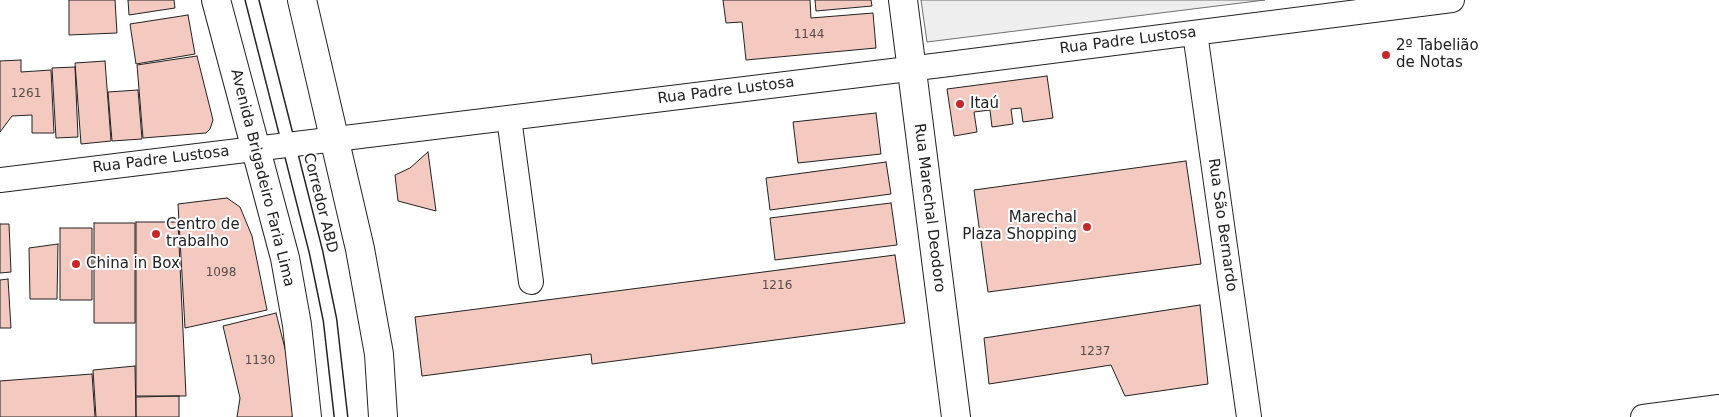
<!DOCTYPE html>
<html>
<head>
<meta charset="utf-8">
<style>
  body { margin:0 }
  canvas { display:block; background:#fff }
</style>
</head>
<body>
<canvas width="1719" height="417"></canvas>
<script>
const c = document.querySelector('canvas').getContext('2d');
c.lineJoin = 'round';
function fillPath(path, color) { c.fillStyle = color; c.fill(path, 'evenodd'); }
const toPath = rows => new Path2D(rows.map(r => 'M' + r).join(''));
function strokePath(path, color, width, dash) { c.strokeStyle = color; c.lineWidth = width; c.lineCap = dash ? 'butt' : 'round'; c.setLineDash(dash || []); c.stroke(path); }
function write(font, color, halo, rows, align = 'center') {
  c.font = font + ' "DejaVu Sans",sans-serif'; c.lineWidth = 4; c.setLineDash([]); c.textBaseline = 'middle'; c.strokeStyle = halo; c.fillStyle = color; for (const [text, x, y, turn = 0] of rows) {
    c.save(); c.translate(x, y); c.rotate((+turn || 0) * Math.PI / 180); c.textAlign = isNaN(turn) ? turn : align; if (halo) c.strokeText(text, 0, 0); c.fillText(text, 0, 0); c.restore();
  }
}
const green = toPath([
  [921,0,1265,0,927,42,921,0]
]);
fillPath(green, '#eee');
strokePath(green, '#6f6f6f', 1);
const building = toPath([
  [69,0,115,0,117,33,69,35,69,0],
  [128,0,174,0,175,8,129,15,128,0],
  [723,0,810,0,811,18,873,13,876,48,746,60,742,22,726,23,723,0],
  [815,0,871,0,872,6,816,11,815,0],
  [188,15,195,54,136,64,130,24,188,15],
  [197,56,213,120,210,129,206,133,143,138,137,65,197,56],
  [21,60,21,72,51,70,54,133,32,133,32,115,12,116,0,132,0,61,21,60],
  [105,61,111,141,81,144,75,63,105,61],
  [75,67,78,137,56,138,52,68,75,67],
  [1047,76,1053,118,1023,122,1021,108,1011,109,1013,124,992,127,990,110,974,112,977,132,954,136,947,89,1047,76],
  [138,90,142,139,112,141,108,92,138,90],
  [876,113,881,154,798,163,793,122,876,113],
  [428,152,436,211,398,201,395,175,410,168,428,152],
  [1186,161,1201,264,988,292,974,190,1186,161],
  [886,162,891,194,770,210,766,178,886,162],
  [227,198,240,207,252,236,267,310,185,328,178,204,227,198],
  [891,203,897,245,775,260,770,218,891,203],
  [136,222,178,222,186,396,136,396,136,222],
  [94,223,135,223,135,323,94,323,94,223],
  [0,224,9,224,11,272,0,273,0,224],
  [60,228,92,228,92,300,60,300,60,228],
  [58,244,57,299,30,299,29,248,58,244],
  [895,255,905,323,592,364,591,354,422,376,415,317,895,255],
  [8,279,11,328,0,328,0,280,8,279],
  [1200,305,1208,384,1125,396,1111,365,989,384,984,338,1200,305],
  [276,313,297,396,292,417,237,417,240,398,223,326,276,313],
  [135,366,136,417,96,417,93,370,135,366],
  [92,374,95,417,0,417,0,381,92,374],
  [179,396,179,417,136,417,136,397,179,396]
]);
fillPath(building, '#f3c9c0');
strokePath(building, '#222', 1);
const service = toPath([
  [252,0,316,252,330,320,341,417]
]);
const minor = toPath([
  [1195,33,1249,417],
  [509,118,531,282],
  [0,180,941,65,1452,0],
  [1643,417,1719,407]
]);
const secondary = toPath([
  [903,0,956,417]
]);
const primary = toPath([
  [216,0,285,258,297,325,307,417],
  [302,0,360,249,379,354,383,417]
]);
strokePath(service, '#222', 15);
strokePath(minor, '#222', 26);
strokePath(secondary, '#222', 30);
strokePath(primary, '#222', 30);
strokePath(service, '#fff', 12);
strokePath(minor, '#fff', 24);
strokePath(secondary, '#fff', 28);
strokePath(primary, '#fff', 28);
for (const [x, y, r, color] of [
  [1386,55,5,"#c62828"],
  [960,104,5,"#c62828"],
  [1087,227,5,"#c62828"],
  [156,234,5,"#c62828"],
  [76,264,5,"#c62828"]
]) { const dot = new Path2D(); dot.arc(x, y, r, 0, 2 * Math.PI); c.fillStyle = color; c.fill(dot); strokePath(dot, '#fff', 2); }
write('12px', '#564c4a', null, [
  ["1144",809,35],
  ["1261",26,94],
  ["1098",221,273],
  ["1216",777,286],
  ["1237",1095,352],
  ["1130",260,361]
]);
write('15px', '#222', '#fff', [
  ["Rua Padre Lustosa",1128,41,-7],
  ["Rua Padre Lustosa",726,91,-7],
  ["Rua Padre Lustosa",161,160,-7],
  ["Avenida Brigadeiro Faria Lima",262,178,76],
  ["Corredor ABD",320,203,76],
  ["Rua Marechal Deodoro",929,208,83],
  ["Rua São Bernardo",1222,225,82]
]);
write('15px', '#222', '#fff', [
  ["2º Tabelião",1396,46],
  ["de Notas",1396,63],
  ["Itaú",970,104],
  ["Marechal",1077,218,"right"],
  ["Plaza Shopping",1077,235,"right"],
  ["Centro de",166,225],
  ["trabalho",166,242],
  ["China in Box",86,264]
], 'left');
</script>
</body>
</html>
